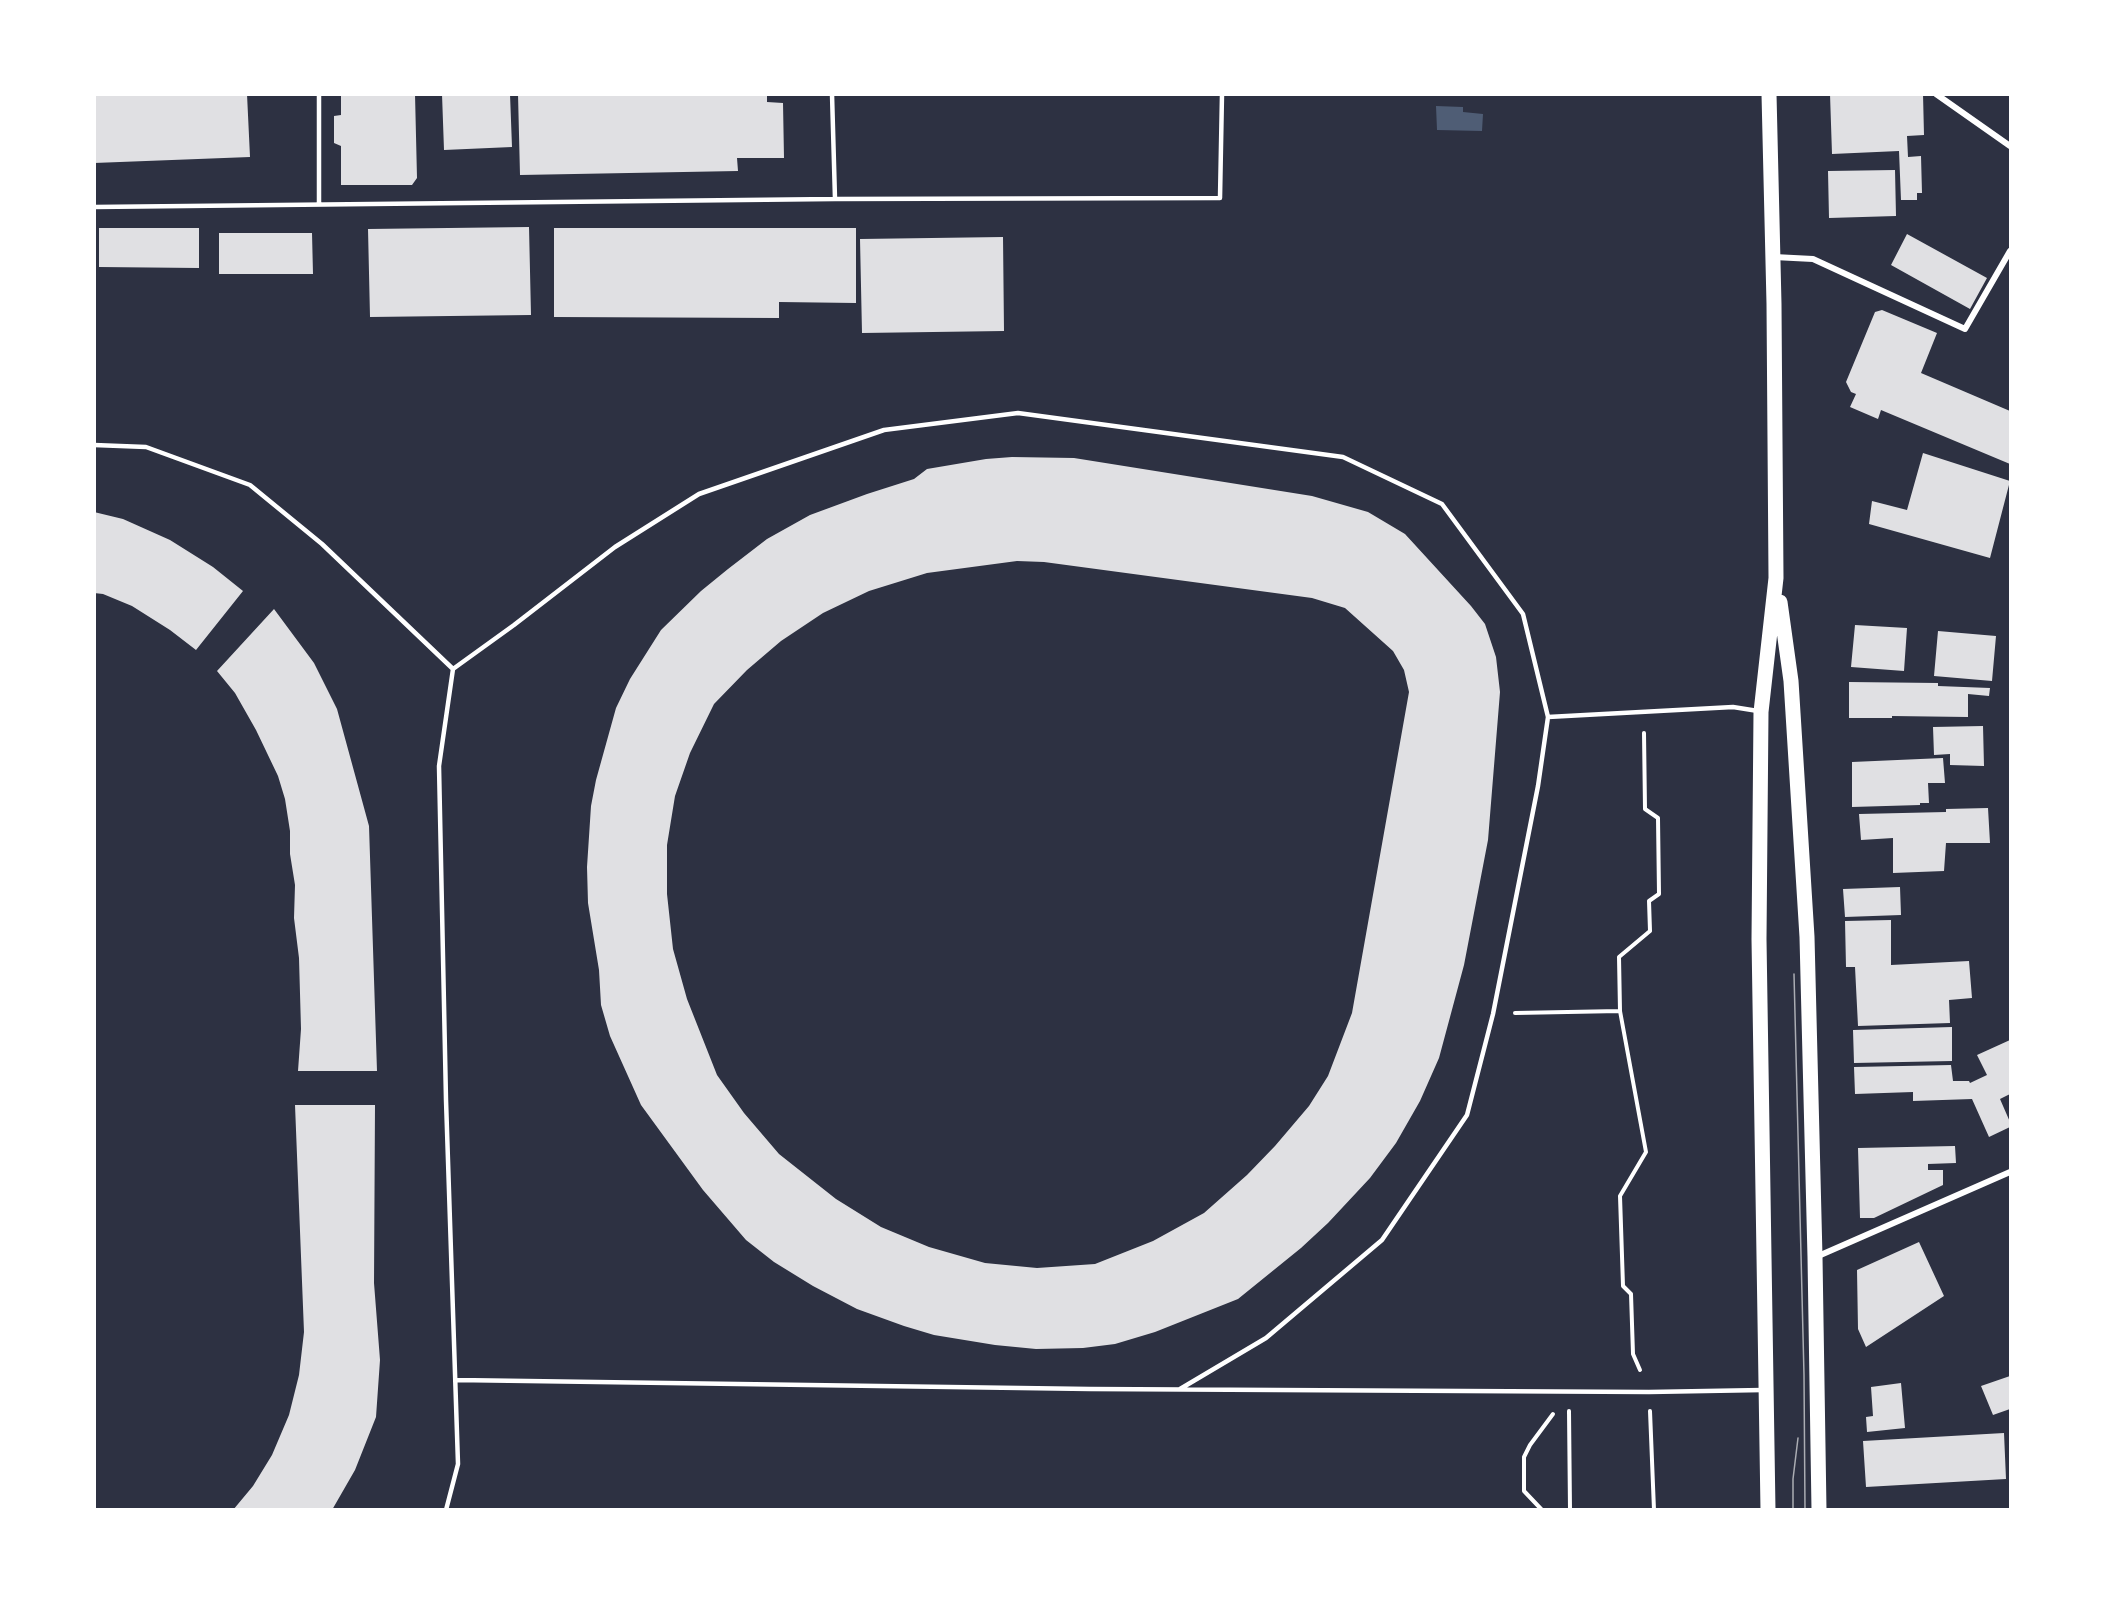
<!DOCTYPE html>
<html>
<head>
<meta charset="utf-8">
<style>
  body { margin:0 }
  #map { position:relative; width:2105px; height:1604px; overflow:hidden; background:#2d3142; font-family:"Golos Text",sans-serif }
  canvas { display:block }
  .frame { position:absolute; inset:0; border:96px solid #fff; pointer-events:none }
</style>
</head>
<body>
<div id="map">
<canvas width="2105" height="1604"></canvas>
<div class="frame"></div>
</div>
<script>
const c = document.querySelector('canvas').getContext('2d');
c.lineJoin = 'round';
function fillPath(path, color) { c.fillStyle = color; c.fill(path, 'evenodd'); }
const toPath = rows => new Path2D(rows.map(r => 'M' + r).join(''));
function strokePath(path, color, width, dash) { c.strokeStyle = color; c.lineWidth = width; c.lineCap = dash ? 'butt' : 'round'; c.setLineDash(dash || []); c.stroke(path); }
fillPath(toPath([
  [1436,106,1463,107,1463,112,1483,114,1482,131,1437,130]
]), '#4f5d75');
fillPath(toPath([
  [94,94,247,94,250,157,94,163],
  [341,94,415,94,417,178,412,185,341,185,341,146,334,143,334,116,341,115],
  [442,94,510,94,512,147,444,150],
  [518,94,767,94,767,102,783,103,784,158,737,158,738,171,520,175],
  [1830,94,1923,94,1924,135,1907,136,1908,157,1921,156,1922,193,1917,193,1917,200,1901,200,1899,151,1832,154],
  [1895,170,1896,216,1829,218,1828,171],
  [529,227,531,315,370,317,368,229],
  [99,228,199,228,199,268,99,267],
  [554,228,856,228,856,303,779,302,779,318,554,317],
  [219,233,312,233,313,274,219,274],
  [1907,234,1987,278,1970,309,1891,265],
  [1003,237,1004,331,862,333,860,239],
  [1882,310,1937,333,1921,373,2010,411,2010,464,1881,410,1878,419,1850,407,1856,394,1851,392,1846,382,1875,312],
  [1923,453,2010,481,1990,558,1869,524,1872,501,1907,510],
  [1012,457,1074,458,1312,496,1368,512,1405,534,1471,606,1485,624,1496,657,1500,692,1488,840,1464,965,1439,1058,1420,1101,1396,1143,1370,1178,1328,1223,1301,1248,1238,1299,1155,1332,1115,1344,1083,1348,1036,1349,995,1345,934,1335,904,1326,857,1309,813,1286,774,1262,746,1240,703,1190,641,1105,610,1036,601,1005,599,970,588,903,587,867,591,806,596,780,616,708,630,679,661,630,701,591,728,569,767,539,810,515,867,494,914,479,927,469,986,459],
  [1017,561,1044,562,1312,598,1345,608,1393,651,1404,670,1409,692,1352,1013,1328,1076,1309,1106,1275,1146,1247,1175,1204,1213,1153,1241,1095,1264,1037,1268,985,1263,929,1247,881,1227,836,1199,779,1154,744,1113,717,1075,687,999,673,949,667,894,667,845,675,796,690,753,714,704,747,670,781,641,823,613,869,591,927,573],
  [94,512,123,519,170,540,213,567,243,591,196,650,170,630,132,606,103,594,94,593],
  [274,609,314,663,337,709,369,826,377,1071,298,1071,301,1029,299,958,294,918,295,885,290,854,290,831,285,799,278,776,256,730,235,693,217,671],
  [1855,625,1907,628,1904,671,1851,667],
  [1938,631,1996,636,1992,681,1934,676],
  [1849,682,1938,683,1938,686,1990,688,1989,696,1968,694,1968,717,1892,716,1892,718,1849,718],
  [1983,726,1984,766,1950,765,1950,754,1934,755,1933,727],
  [1943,758,1945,783,1928,783,1929,803,1920,803,1920,805,1852,807,1852,762],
  [1988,808,1990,843,1946,843,1944,871,1893,873,1893,838,1861,840,1859,814,1946,812,1946,809],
  [1900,887,1901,915,1845,917,1843,889],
  [1891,920,1891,965,1969,961,1972,998,1949,1000,1950,1023,1858,1026,1855,967,1846,967,1845,921],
  [1952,1027,1952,1061,1854,1063,1853,1030],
  [2010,1040,2010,1094,2000,1099,2010,1122,2010,1127,1989,1137,1972,1099,1913,1101,1913,1092,1855,1094,1854,1067,1951,1065,1953,1081,1969,1081,1970,1083,1987,1075,1977,1055],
  [295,1105,375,1105,374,1283,380,1360,376,1417,355,1470,332,1510,233,1510,253,1486,272,1455,289,1415,299,1375,304,1332],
  [1955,1146,1956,1163,1928,1164,1928,1170,1943,1170,1943,1185,1874,1218,1860,1218,1858,1148],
  [1919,1242,1944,1296,1866,1347,1858,1329,1857,1270],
  [2010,1376,2010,1409,1993,1415,1981,1386],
  [1901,1383,1905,1428,1867,1432,1866,1417,1873,1416,1871,1387],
  [2004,1433,2006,1479,1866,1487,1863,1441]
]), '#e0e0e3');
strokePath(toPath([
  [1515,1013,1620,1011],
  [1640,1370,1633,1354,1631,1294,1623,1286,1620,1196,1646,1152,1620,1011,1619,957,1650,931,1649,901,1659,894,1658,818,1645,809,1644,733],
  [1569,1411,1570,1510],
  [1650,1411,1654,1510],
  [1542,1510,1524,1491,1524,1457,1530,1445,1553,1414]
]), '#fff', 4);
strokePath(toPath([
  [835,199,1220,198,1222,94],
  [319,204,319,94],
  [94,207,835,199,832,94],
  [94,445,146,447,250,485,322,544,453,669],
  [1548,717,1733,707,1758,711],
  [456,1380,1090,1389,1649,1392,1763,1390],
  [446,1510,458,1464,446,1100,439,766,453,669,514,625,615,547,699,494,884,430,1018,413,1343,457,1442,504,1523,614,1548,717,1538,786,1493,1014,1467,1115,1382,1240,1266,1338,1180,1389]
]), '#fff', 4.5);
strokePath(toPath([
  [1936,94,2010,146],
  [1774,257,1813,259,1965,329,2010,251],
  [1816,1257,2010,1172]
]), '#fff', 6);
strokePath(toPath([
  [1780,602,1791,681,1807,937,1815,1257,1819,1510],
  [1768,1510,1759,939,1761,712,1776,578,1774,304,1769,94]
]), '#fff', 15);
strokePath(toPath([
  [1794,974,1804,1375,1805,1510],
  [1793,1510,1793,1479,1798,1438]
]), '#abadb3', 1.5);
</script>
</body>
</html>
